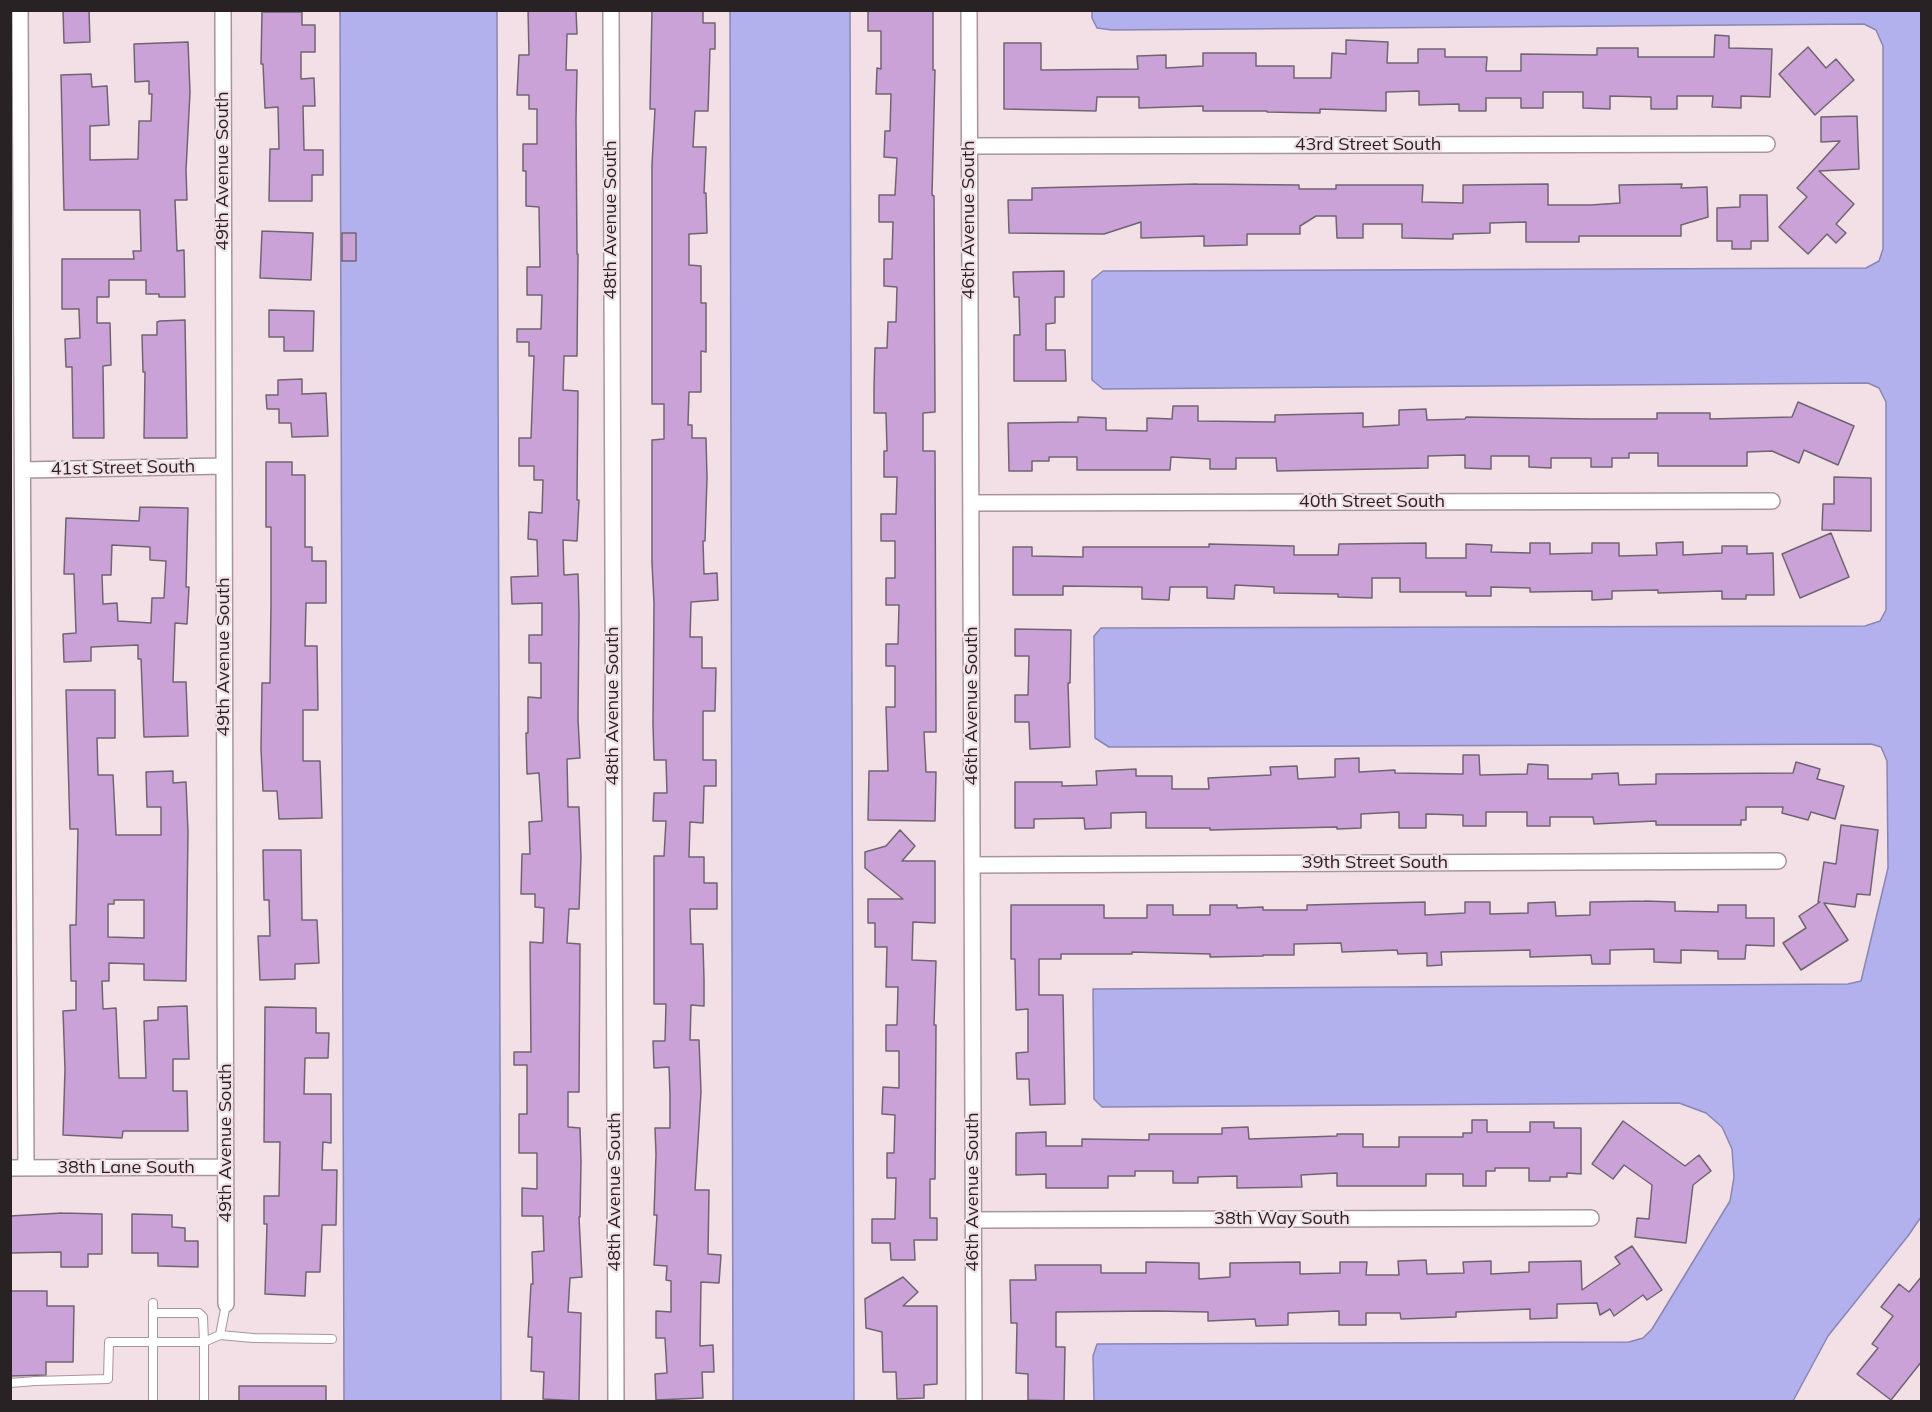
<!DOCTYPE html>
<html>
<head>
<meta charset="utf-8">
<style>
  body { margin:0 }
  #map { position:relative; width:1932px; height:1412px; overflow:hidden; background:#f3e0e7; font-family:Mulish,sans-serif }
  canvas { display:block }
  .frame { position:absolute; inset:0; border:12px solid #292225; pointer-events:none }
</style>
</head>
<body>
<div id="map">
<canvas width="1932" height="1412"></canvas>
<div class="frame"></div>
</div>
<script>
const c = document.querySelector('canvas').getContext('2d');
c.lineJoin = 'round';
function fillPath(path, color) { c.fillStyle = color; c.fill(path, 'evenodd'); }
const toPath = rows => new Path2D(rows.map(r => 'M' + r).join(''));
function strokePath(path, color, width, dash) { c.strokeStyle = color; c.lineWidth = width; c.lineCap = dash ? 'butt' : 'round'; c.setLineDash(dash || []); c.stroke(path); }
function write(font, color, halo, rows, align = 'center') {
  c.font = font + ' Mulish,sans-serif'; c.lineWidth = 4.5; c.setLineDash([]); c.textBaseline = 'middle'; c.strokeStyle = halo; c.fillStyle = color; for (const [text, x, y, turn = 0] of rows) {
    c.save(); c.translate(x, y); c.rotate((+turn || 0) * Math.PI / 180); c.textAlign = isNaN(turn) ? turn : align; if (halo) c.strokeText(text, 0, 0); c.fillText(text, 0, 0); c.restore();
  }
}
const water = toPath([
  [340,11,497,11,501,1401,344,1401,340,11],
  [730,11,850,11,854,1401,733,1401,730,11],
  [1092,11,1921,11,1921,1217,1908,1236,1828,1336,1793,1401,1094,1401,1093,1356,1097,1344,1629,1342,1643,1338,1652,1329,1730,1201,1734,1177,1732,1149,1722,1127,1706,1113,1679,1103,1102,1107,1094,1099,1093,989,1848,984,1861,981,1888,868,1887,761,1881,747,1871,744,1109,747,1095,738,1094,636,1101,628,1865,626,1880,621,1886,610,1886,402,1879,388,1868,383,1103,389,1092,380,1092,280,1103,271,1866,268,1879,261,1883,249,1883,46,1876,30,1864,24,1112,30,1097,28,1092,18,1092,11]
]);
fillPath(water, '#b2b1ee');
strokePath(water, '#8986b2', 1.5);
const building = toPath([
  [63,10,89,10,90,42,64,43,63,10],
  [528,10,576,10,577,34,567,34,566,70,577,70,576,119,577,254,578,254,577,356,564,356,563,390,578,391,577,500,579,500,577,541,563,540,564,575,578,574,579,613,578,719,580,758,567,759,568,807,579,807,581,858,579,909,569,909,567,943,580,944,579,1092,568,1092,568,1127,580,1128,581,1162,580,1217,579,1217,582,1277,570,1278,568,1312,581,1313,579,1401,543,1399,544,1372,531,1371,532,1337,528,1337,531,1284,533,1284,532,1252,544,1251,543,1216,522,1216,522,1188,537,1189,537,1153,519,1153,519,1114,527,1114,527,1065,514,1065,514,1052,531,1052,530,942,543,943,544,908,535,907,535,894,521,894,522,854,530,854,529,822,542,821,539,773,527,774,526,733,528,733,528,697,541,698,541,663,529,663,529,635,542,635,542,603,512,604,511,577,538,576,537,540,528,539,529,512,542,513,543,480,534,480,534,466,519,466,519,438,531,438,534,356,529,356,529,342,517,342,517,329,541,329,542,295,527,295,527,267,540,267,539,207,526,206,526,171,523,171,523,144,537,144,537,109,529,109,529,95,517,95,519,55,529,55,528,10],
  [652,10,703,10,703,23,715,23,715,49,710,49,708,111,695,111,693,147,706,147,704,193,706,193,707,233,689,234,689,265,701,266,701,303,706,303,706,352,701,351,701,392,689,392,688,425,692,425,692,438,706,438,707,478,705,541,703,541,704,574,717,573,718,600,691,602,690,637,702,637,702,668,716,668,715,711,703,711,703,760,716,760,716,786,704,786,703,823,690,822,689,857,704,857,704,883,717,883,717,909,690,909,691,944,703,944,704,979,704,1006,691,1005,690,1040,699,1040,701,1092,695,1190,709,1190,708,1254,721,1255,719,1283,701,1282,700,1346,713,1345,714,1372,702,1372,703,1398,656,1400,655,1374,667,1373,665,1338,656,1338,656,1311,671,1312,671,1281,666,1280,667,1266,654,1265,657,1215,654,1215,656,1154,655,1128,670,1128,670,1095,669,1067,654,1068,653,1041,665,1041,666,1004,654,1004,654,856,664,856,666,821,653,821,654,793,667,793,666,760,654,760,653,724,654,603,652,563,652,440,664,439,664,404,652,404,652,165,655,109,650,109,652,10],
  [868,10,933,10,933,70,935,70,932,195,934,196,935,412,923,413,923,451,935,451,936,732,924,732,926,772,936,772,935,821,868,820,869,771,888,771,886,707,895,707,895,666,886,666,886,644,898,644,899,605,886,605,886,578,895,578,895,541,881,541,881,514,896,514,897,477,884,477,884,451,887,451,886,413,874,413,874,388,875,348,887,348,888,322,896,322,897,287,884,286,884,259,892,259,893,222,879,222,879,195,895,195,897,158,884,157,885,131,890,131,891,94,876,94,877,68,881,69,881,31,868,31,868,10],
  [262,12,302,12,302,25,315,25,315,52,301,52,301,79,314,78,315,106,303,106,304,150,323,150,323,175,312,175,312,201,269,201,270,149,279,149,278,107,265,108,263,64,261,64,262,12],
  [1715,35,1729,36,1729,48,1772,49,1770,97,1741,96,1741,108,1712,107,1713,96,1677,96,1677,109,1651,109,1651,97,1610,96,1610,109,1583,108,1583,92,1543,92,1543,108,1521,108,1521,98,1486,98,1486,111,1459,111,1459,104,1419,105,1419,91,1386,92,1386,111,1320,109,1320,113,1267,112,1267,111,1203,111,1203,106,1139,108,1139,97,1097,97,1096,111,1004,109,1004,43,1041,43,1041,70,1138,69,1137,56,1166,55,1166,68,1203,66,1203,53,1256,53,1256,66,1294,66,1294,78,1331,78,1332,53,1346,54,1346,40,1388,42,1387,63,1418,63,1418,49,1445,49,1445,57,1487,57,1486,71,1521,71,1521,54,1597,55,1597,48,1638,48,1638,57,1714,57,1715,35],
  [188,42,190,92,186,170,187,200,175,200,177,251,184,250,185,297,159,297,159,294,146,294,146,280,109,280,109,297,97,297,97,323,110,323,111,365,103,366,104,438,73,438,72,367,66,367,65,339,80,338,79,309,62,309,62,259,134,259,133,251,141,251,140,210,64,210,61,75,91,74,92,87,107,86,109,125,90,126,90,160,138,159,139,121,151,121,152,94,149,94,149,81,135,82,134,44,188,42],
  [1808,47,1826,68,1836,59,1854,80,1815,115,1779,74,1808,47],
  [1857,116,1859,169,1819,171,1854,204,1836,224,1846,233,1836,243,1827,234,1808,254,1779,227,1807,197,1797,188,1840,141,1821,142,1821,117,1857,116],
  [1197,184,1299,185,1299,189,1336,189,1336,185,1423,185,1422,202,1463,203,1463,185,1548,184,1548,205,1591,205,1620,203,1619,185,1682,184,1681,188,1707,187,1708,217,1681,225,1681,236,1579,236,1579,242,1526,242,1526,222,1490,223,1490,233,1453,234,1453,239,1402,238,1402,224,1363,224,1363,238,1337,238,1336,216,1316,216,1300,226,1300,234,1247,234,1247,245,1204,246,1204,236,1141,238,1141,222,1104,234,1009,233,1008,200,1032,200,1032,188,1197,184],
  [1740,195,1767,195,1768,241,1751,241,1751,249,1732,249,1732,241,1717,241,1717,208,1740,207,1740,195],
  [262,231,313,233,311,280,260,278,262,231],
  [342,233,356,233,356,261,342,261,342,233],
  [1064,271,1064,297,1055,297,1055,323,1046,324,1046,350,1065,350,1066,381,1014,381,1014,335,1020,335,1019,297,1014,297,1013,272,1064,271],
  [269,310,314,311,313,351,284,351,284,337,269,337,269,310],
  [185,320,187,438,144,438,145,372,143,372,142,335,157,335,157,322,160,321,185,320],
  [302,379,302,394,326,393,328,436,292,437,291,423,279,423,279,409,267,409,266,395,278,395,278,380,302,379],
  [1798,402,1854,426,1838,465,1804,450,1799,463,1772,451,1747,452,1747,466,1658,466,1658,453,1629,453,1629,458,1612,458,1612,467,1591,467,1591,458,1551,458,1551,468,1529,467,1529,456,1491,456,1491,469,1465,468,1465,455,1428,456,1428,468,1277,471,1276,458,1236,458,1236,469,1210,469,1210,459,1171,457,1170,470,1077,470,1077,457,1049,457,1049,461,1032,461,1032,471,1009,471,1008,423,1078,422,1078,417,1106,418,1106,430,1147,431,1147,418,1172,419,1173,406,1198,406,1198,421,1275,422,1275,415,1363,413,1363,427,1399,425,1399,410,1426,409,1427,420,1465,419,1466,417,1591,419,1657,419,1657,413,1710,413,1710,419,1792,417,1798,402],
  [266,462,292,462,292,475,305,475,305,547,312,547,312,561,326,561,326,603,306,603,305,646,317,646,318,710,303,710,303,761,320,761,322,818,279,819,277,791,263,791,261,749,262,683,270,683,271,603,271,527,266,527,266,462],
  [1834,477,1871,478,1871,531,1822,530,1823,504,1834,504,1834,477],
  [140,507,188,508,186,587,189,587,187,624,175,623,173,682,186,682,188,736,144,737,141,659,138,659,138,645,91,647,91,661,64,662,63,634,76,633,74,574,64,574,66,518,139,521,140,507],
  [112,545,150,547,150,560,166,561,164,598,152,598,151,623,118,621,117,603,103,604,102,575,111,575,112,545],
  [1831,533,1849,577,1800,598,1782,554,1831,533],
  [1683,542,1683,555,1722,553,1722,546,1747,546,1747,554,1773,553,1774,595,1746,595,1746,599,1722,599,1722,591,1658,593,1658,590,1612,591,1612,599,1592,600,1592,591,1530,592,1530,588,1491,587,1491,596,1466,596,1466,592,1400,592,1400,578,1372,578,1372,598,1338,597,1338,594,1274,593,1274,587,1235,585,1234,599,1207,598,1207,587,1170,587,1169,600,1142,599,1142,587,1063,586,1063,595,1013,595,1013,547,1032,547,1032,556,1083,557,1083,547,1209,547,1209,544,1294,546,1294,555,1338,555,1339,544,1426,543,1426,558,1466,558,1466,544,1492,545,1491,552,1530,553,1530,543,1550,543,1550,554,1592,553,1592,543,1619,543,1619,556,1657,555,1656,543,1683,542],
  [1015,629,1071,630,1070,683,1068,683,1070,747,1030,749,1029,722,1015,722,1015,695,1028,695,1029,656,1015,656,1015,629],
  [66,690,115,690,115,738,97,738,98,775,113,775,116,835,161,835,161,807,147,807,146,772,173,771,173,783,186,782,188,832,186,981,144,980,144,964,109,963,109,981,102,981,103,1009,116,1008,119,1078,146,1078,144,1021,158,1020,158,1007,187,1006,189,1059,173,1059,173,1091,187,1091,188,1131,123,1131,122,1138,63,1135,65,1069,63,1011,76,1010,76,981,71,981,70,925,76,925,78,829,70,829,66,690],
  [114,900,144,900,144,938,108,937,108,904,114,904,114,900],
  [1463,755,1479,755,1480,775,1527,774,1528,764,1548,765,1548,779,1592,779,1592,774,1618,773,1619,785,1656,784,1656,774,1793,773,1796,762,1820,769,1817,779,1844,786,1835,819,1811,812,1808,820,1782,813,1783,807,1746,807,1746,820,1741,820,1741,825,1656,825,1656,821,1594,824,1593,817,1550,817,1550,826,1527,826,1527,812,1486,812,1486,826,1463,826,1463,815,1426,814,1426,828,1399,828,1399,812,1361,814,1361,828,1337,829,1337,827,1210,830,1210,828,1146,828,1146,812,1111,813,1111,828,1085,829,1084,818,1034,819,1034,828,1015,828,1015,782,1062,782,1062,786,1097,785,1096,771,1136,769,1136,776,1172,776,1172,789,1209,789,1208,778,1271,775,1270,767,1297,766,1298,779,1335,777,1335,759,1359,758,1359,772,1395,770,1395,773,1463,774,1463,755],
  [1841,825,1878,830,1870,895,1857,894,1855,907,1824,903,1848,940,1801,970,1783,943,1806,928,1799,916,1820,902,1818,902,1824,862,1836,864,1841,825],
  [900,830,915,846,902,861,935,861,935,923,913,922,912,960,936,961,934,1025,936,1025,935,1179,930,1179,930,1218,937,1218,937,1240,914,1240,915,1260,891,1260,890,1243,872,1243,872,1219,895,1219,896,1178,887,1178,887,1153,894,1153,895,1115,882,1114,883,1087,899,1088,899,1051,886,1051,886,1025,897,1025,898,987,886,987,887,947,875,947,875,923,868,923,868,899,903,899,865,868,865,852,886,846,900,830],
  [263,850,301,850,302,920,317,920,319,963,295,964,295,979,260,980,258,936,270,936,269,900,264,900,263,850],
  [1645,901,1675,902,1675,911,1718,912,1718,905,1746,905,1746,918,1774,918,1774,946,1746,945,1745,959,1718,959,1718,951,1681,950,1681,963,1654,962,1654,949,1610,950,1610,964,1592,964,1591,955,1530,957,1530,950,1441,952,1442,965,1427,966,1427,953,1398,954,1397,950,1342,952,1341,943,1294,944,1294,955,1263,955,1263,956,1210,957,1210,954,1132,952,1132,954,1061,954,1061,959,1039,959,1039,995,1063,995,1065,1104,1030,1105,1029,1079,1017,1079,1016,1053,1028,1052,1028,1009,1016,1010,1015,959,1011,959,1011,905,1104,905,1104,918,1147,918,1147,905,1173,905,1173,915,1210,915,1210,905,1237,905,1237,908,1263,907,1263,910,1307,910,1307,905,1425,902,1425,915,1465,913,1465,902,1490,902,1490,914,1528,913,1528,903,1555,902,1556,916,1590,915,1590,902,1645,901],
  [265,1007,316,1008,316,1033,329,1033,328,1058,305,1058,304,1094,331,1094,331,1143,323,1142,322,1170,337,1170,336,1225,322,1225,320,1272,306,1272,305,1296,265,1294,267,1224,264,1224,264,1196,279,1196,280,1142,264,1142,265,1007],
  [1472,1120,1487,1120,1487,1132,1530,1132,1530,1122,1554,1122,1554,1128,1581,1128,1581,1174,1567,1173,1567,1177,1550,1177,1550,1181,1529,1181,1529,1168,1495,1168,1495,1171,1486,1171,1486,1186,1463,1186,1463,1174,1426,1174,1426,1186,1337,1186,1337,1173,1301,1175,1302,1187,1237,1188,1237,1176,1198,1177,1198,1183,1173,1183,1173,1171,1135,1171,1135,1176,1108,1176,1108,1188,1046,1188,1046,1174,1016,1175,1016,1133,1046,1132,1046,1146,1082,1146,1082,1139,1149,1140,1149,1134,1222,1134,1222,1128,1248,1127,1249,1139,1337,1136,1337,1134,1363,1134,1363,1147,1399,1147,1399,1137,1463,1137,1463,1133,1472,1133,1472,1120],
  [1623,1121,1685,1166,1699,1155,1711,1171,1693,1185,1686,1243,1635,1237,1637,1218,1649,1219,1652,1185,1624,1165,1613,1179,1592,1164,1623,1121],
  [62,1213,102,1214,102,1254,88,1254,88,1267,61,1267,61,1252,10,1253,10,1216,62,1213],
  [132,1214,172,1215,172,1227,185,1228,185,1241,198,1241,198,1267,158,1266,158,1253,132,1253,132,1214],
  [1632,1246,1662,1290,1647,1300,1643,1295,1614,1316,1610,1309,1600,1315,1597,1303,1557,1304,1557,1318,1530,1319,1530,1309,1456,1312,1456,1317,1401,1319,1400,1313,1366,1313,1366,1325,1339,1325,1339,1311,1288,1313,1288,1325,1256,1326,1255,1319,1208,1321,1208,1312,1155,1311,1056,1312,1056,1347,1065,1347,1064,1401,1028,1400,1028,1374,1016,1373,1017,1323,1011,1323,1010,1280,1036,1280,1035,1265,1101,1265,1101,1273,1146,1273,1146,1262,1199,1263,1199,1279,1230,1277,1230,1263,1300,1262,1300,1274,1340,1273,1340,1262,1367,1262,1366,1275,1399,1275,1398,1261,1426,1260,1427,1274,1464,1273,1463,1262,1491,1261,1491,1274,1529,1272,1529,1262,1581,1261,1582,1290,1620,1264,1615,1257,1632,1246],
  [1922,1276,1922,1361,1891,1400,1857,1374,1878,1348,1872,1344,1893,1316,1881,1307,1899,1284,1909,1292,1922,1276],
  [903,1277,918,1292,903,1306,937,1306,937,1384,924,1385,924,1398,897,1399,896,1372,883,1372,882,1332,866,1328,865,1299,903,1277],
  [10,1291,47,1291,47,1306,74,1306,73,1362,46,1362,46,1375,10,1376,10,1291],
  [239,1386,326,1386,326,1401,239,1401,239,1386]
]);
fillPath(building, '#cba2d7');
strokePath(building, '#6f6572', 1.5);
const service = toPath([
  [153,1303,153,1313],
  [220,1335,226,1304],
  [10,1383,35,1381,108,1379,109,1342,153,1342,153,1313,199,1313,203,1317,204,1342,204,1402],
  [153,1402,153,1342,204,1342,220,1335,253,1338,332,1339]
]);
const minor = toPath([
  [20,10,26,1168],
  [223,10,226,1304],
  [611,10,616,1402],
  [969,10,974,1402],
  [969,146,1767,144],
  [23,470,223,466],
  [972,503,1772,501],
  [972,865,1778,861],
  [10,1168,226,1167],
  [973,1220,1591,1218]
]);
strokePath(service, '#a7959c', 10);
strokePath(minor, '#a7959c', 18);
strokePath(service, '#fff', 8);
strokePath(minor, '#fff', 15);
write('18px', '#292225', '#f3e0e7', [
  ["43rd Street South",1368,145],
  ["49th Avenue South",223,171,-90],
  ["48th Avenue South",611,220,-90],
  ["46th Avenue South",969,220,-90],
  ["41st Street South",123,468,-1],
  ["40th Street South",1372,502],
  ["49th Avenue South",224,657,-90],
  ["48th Avenue South",613,706,-90],
  ["46th Avenue South",972,706,-90],
  ["39th Street South",1375,863],
  ["49th Avenue South",226,1143,-90],
  ["38th Lane South",126,1168],
  ["48th Avenue South",615,1192,-90],
  ["46th Avenue South",973,1192,-90],
  ["38th Way South",1282,1219]
]);
</script>
</body>
</html>
